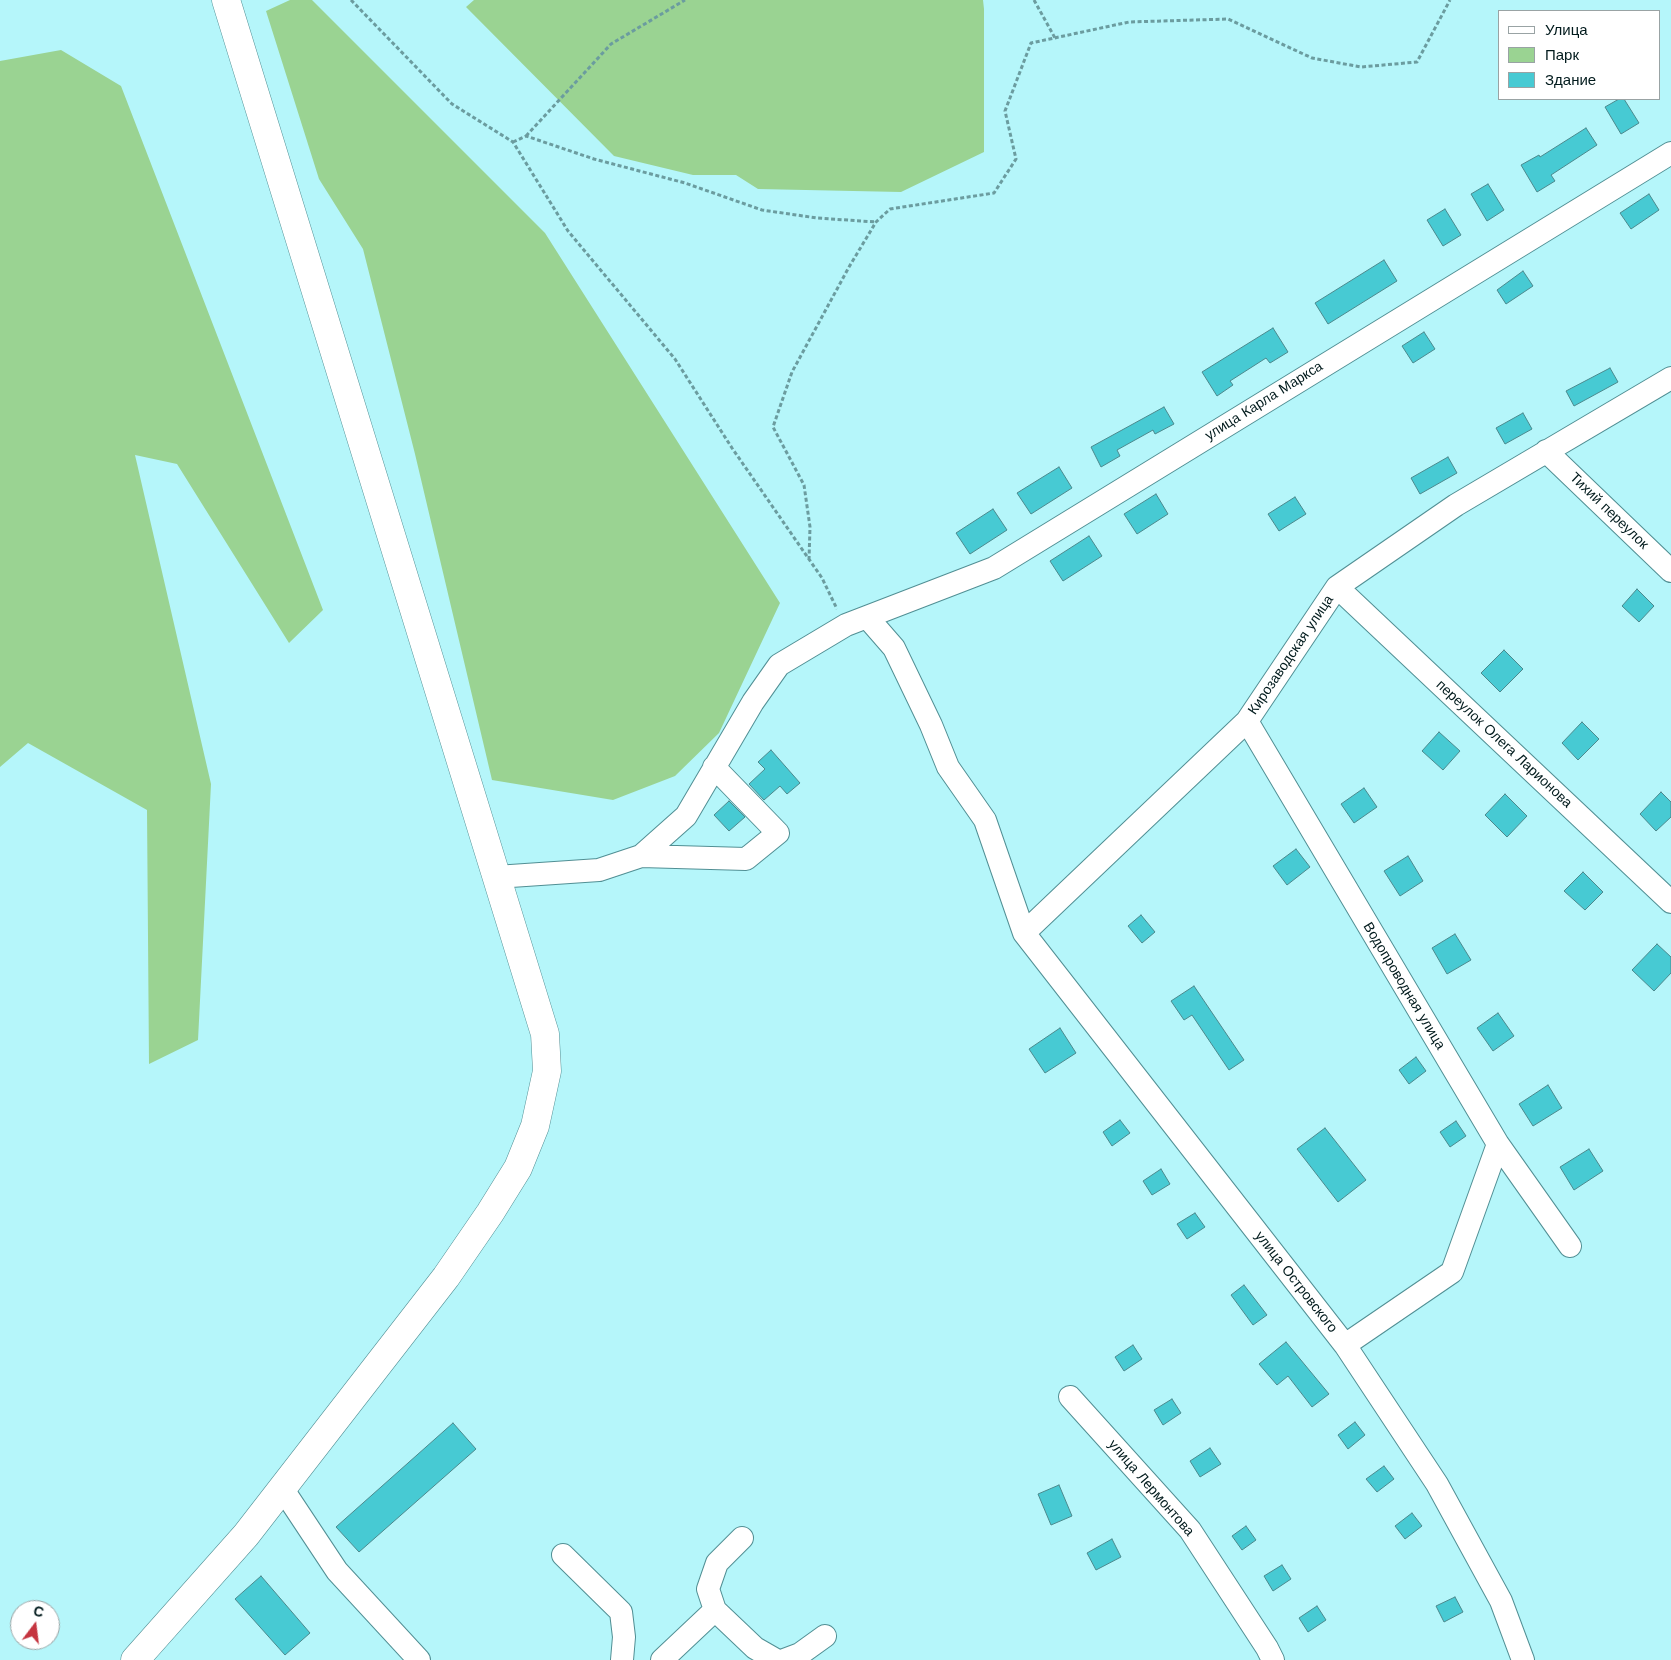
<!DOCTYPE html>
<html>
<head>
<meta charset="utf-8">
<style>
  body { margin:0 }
  #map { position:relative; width:1671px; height:1660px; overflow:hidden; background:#b5f6fa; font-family:"Work Sans",sans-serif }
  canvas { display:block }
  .legend { position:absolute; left:1498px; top:10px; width:162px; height:90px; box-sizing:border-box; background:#fff; border:1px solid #99a3a4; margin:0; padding:6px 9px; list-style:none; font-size:15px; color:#011a1c }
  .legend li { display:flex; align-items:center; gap:10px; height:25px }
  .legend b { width:25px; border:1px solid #99a3a4 }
  .north { position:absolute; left:10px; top:1600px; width:50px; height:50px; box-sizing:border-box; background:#fff; border:1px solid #99a3a4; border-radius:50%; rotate:15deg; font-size:14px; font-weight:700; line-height:20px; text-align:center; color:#011a1c }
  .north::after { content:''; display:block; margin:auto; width:18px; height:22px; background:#c53540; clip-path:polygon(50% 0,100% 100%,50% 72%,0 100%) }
</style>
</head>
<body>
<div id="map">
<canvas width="1671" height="1660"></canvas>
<ul class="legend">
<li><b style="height:6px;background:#fff"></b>Улица</li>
<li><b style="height:14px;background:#9ad392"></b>Парк</li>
<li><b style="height:14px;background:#47cad3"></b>Здание</li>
</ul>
<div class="north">С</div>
</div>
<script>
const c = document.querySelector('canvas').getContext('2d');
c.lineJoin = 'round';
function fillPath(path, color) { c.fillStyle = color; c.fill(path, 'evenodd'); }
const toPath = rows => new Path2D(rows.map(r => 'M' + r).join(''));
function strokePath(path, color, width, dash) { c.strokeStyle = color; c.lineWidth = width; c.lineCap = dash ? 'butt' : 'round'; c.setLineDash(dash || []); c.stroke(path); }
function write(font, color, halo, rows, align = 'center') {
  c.font = font + ' "Work Sans",sans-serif'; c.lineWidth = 4.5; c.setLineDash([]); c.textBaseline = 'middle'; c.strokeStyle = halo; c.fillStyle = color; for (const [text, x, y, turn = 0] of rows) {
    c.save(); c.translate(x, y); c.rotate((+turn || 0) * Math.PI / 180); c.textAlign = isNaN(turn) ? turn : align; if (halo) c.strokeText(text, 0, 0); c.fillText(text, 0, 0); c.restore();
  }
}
fillPath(toPath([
  [290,0,312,0,545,233,780,603,719,733,675,776,613,800,492,780,415,454,363,249,319,179,266,11],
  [474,0,983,0,984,9,984,152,901,192,758,189,736,175,693,175,614,156,466,7],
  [61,50,121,86,323,610,289,643,177,464,135,455,211,784,198,1040,149,1064,147,810,28,743,0,767,0,61]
]), '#9ad392');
const building = toPath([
  [1619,99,1624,99,1639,123,1621,134,1605,107,1619,99],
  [1586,128,1597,145,1551,175,1555,181,1537,192,1521,165,1539,155,1540,157,1586,128],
  [1488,184,1504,210,1487,221,1471,194,1488,184],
  [1649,194,1659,210,1631,229,1620,213,1649,194],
  [1445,209,1461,235,1443,246,1427,220,1445,209],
  [1384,260,1397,281,1328,324,1315,303,1384,260],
  [1523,271,1533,286,1506,304,1497,290,1523,271],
  [1273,328,1288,352,1270,363,1266,358,1230,381,1233,385,1217,396,1202,372,1273,328],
  [1424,332,1435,349,1413,363,1402,346,1424,332],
  [1610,368,1618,382,1574,406,1566,391,1610,368],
  [1164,407,1174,424,1155,434,1153,430,1117,450,1120,456,1101,467,1091,447,1164,407],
  [1523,413,1532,429,1505,444,1496,428,1523,413],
  [1448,457,1457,473,1420,494,1411,478,1448,457],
  [1059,467,1072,488,1031,514,1017,493,1059,467],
  [1156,494,1168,514,1137,534,1124,514,1156,494],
  [1295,497,1306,514,1279,531,1268,514,1295,497],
  [993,509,1007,530,970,554,956,533,993,509],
  [1089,536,1102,556,1063,581,1050,561,1089,536],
  [1637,589,1654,606,1639,622,1622,606,1637,589],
  [1504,650,1523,669,1500,692,1481,673,1504,650],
  [1582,722,1599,739,1578,760,1562,743,1582,722],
  [1439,732,1460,751,1443,770,1422,751,1439,732],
  [771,750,800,783,787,794,780,786,764,800,749,784,765,769,758,762,771,750],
  [1364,788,1377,807,1354,823,1341,804,1364,788],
  [1661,792,1671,802,1671,817,1656,831,1640,814,1661,792],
  [1505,794,1527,816,1507,837,1485,815,1505,794],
  [729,801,745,817,729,831,714,815,729,801],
  [1296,849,1310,867,1287,885,1273,866,1296,849],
  [1408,856,1423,881,1400,896,1384,871,1408,856],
  [1583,872,1603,892,1585,910,1564,891,1583,872],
  [1141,915,1155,932,1142,943,1128,926,1141,915],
  [1455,934,1471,960,1447,974,1432,948,1455,934],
  [1657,944,1671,957,1671,973,1654,991,1632,970,1657,944],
  [1194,986,1244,1060,1229,1070,1192,1015,1184,1020,1171,1001,1194,986],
  [1498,1013,1514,1036,1493,1051,1477,1028,1498,1013],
  [1060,1028,1076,1053,1045,1073,1029,1049,1060,1028],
  [1416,1057,1426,1071,1409,1084,1399,1070,1416,1057],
  [1548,1085,1562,1108,1533,1126,1519,1104,1548,1085],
  [1120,1120,1130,1133,1112,1146,1103,1132,1120,1120],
  [1456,1121,1466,1136,1450,1147,1440,1132,1456,1121],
  [1325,1128,1366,1180,1338,1202,1297,1149,1325,1128],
  [1589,1149,1603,1171,1574,1190,1560,1167,1589,1149],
  [1161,1169,1170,1184,1152,1195,1143,1181,1161,1169],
  [1195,1213,1205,1227,1187,1239,1177,1224,1195,1213],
  [1244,1285,1267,1315,1253,1325,1231,1295,1244,1285],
  [1286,1342,1329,1394,1312,1407,1288,1376,1277,1385,1259,1364,1286,1342],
  [1133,1345,1142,1359,1124,1371,1115,1357,1133,1345],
  [1172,1399,1181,1413,1163,1425,1154,1410,1172,1399],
  [1355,1422,1365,1435,1348,1449,1338,1435,1355,1422],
  [453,1423,476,1449,359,1552,336,1527,453,1423],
  [1210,1448,1221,1464,1200,1477,1190,1461,1210,1448],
  [1384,1466,1394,1479,1377,1492,1366,1479,1384,1466],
  [1059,1485,1072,1516,1051,1525,1038,1494,1059,1485],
  [1412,1513,1422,1526,1405,1539,1395,1526,1412,1513],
  [1246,1526,1256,1540,1242,1550,1232,1536,1246,1526],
  [1112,1539,1121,1557,1096,1570,1087,1553,1112,1539],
  [1282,1565,1291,1579,1273,1591,1264,1576,1282,1565],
  [261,1576,310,1633,285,1655,235,1599,261,1576],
  [1455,1597,1463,1612,1444,1622,1436,1606,1455,1597],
  [1317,1606,1326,1620,1308,1632,1299,1618,1317,1606]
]);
fillPath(building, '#47cad3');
strokePath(building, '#4b898d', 1);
const minor = toPath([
  [1546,451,1671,571],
  [1337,587,1671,902],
  [867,617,894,648,931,725,948,767,985,820,1024,933,1345,1345,1437,1484,1501,1601,1523,1660],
  [1247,721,1498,1144,1570,1246],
  [641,856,746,859,778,833,714,767],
  [496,877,599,870,641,856,686,816,753,702,779,665,846,625,994,568,1671,153],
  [1024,933,1247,721,1337,587,1456,505,1671,378],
  [1345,1345,1452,1272,1498,1144],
  [1070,1397,1190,1530,1267,1648,1273,1660],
  [282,1488,337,1571,419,1660],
  [563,1555,621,1612,624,1637,622,1660],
  [715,1610,755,1648,776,1660],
  [662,1660,715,1610,708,1589,717,1563,742,1538],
  [784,1660,800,1654,825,1636]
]);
const major = toPath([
  [135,1660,246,1535,446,1277,490,1213,518,1168,535,1126,547,1071,545,1034,226,0]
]);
strokePath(minor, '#518f94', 24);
strokePath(major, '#518f94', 29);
strokePath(toPath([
  [351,0,452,104,513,142,568,231,675,359,732,448,822,578,837,609],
  [1034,0,1055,38],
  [526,136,611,44,685,0],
  [513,142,526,136,594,159,685,183,762,210,817,218,876,222],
  [809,560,810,527,804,485,773,427,792,372,849,267,876,222,890,209,994,193,1016,159,1005,111,1031,43,1129,22,1228,19,1312,58,1361,67,1417,62,1450,0]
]), '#6b9c9f', 3, [4, 2.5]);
strokePath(minor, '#fff', 22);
strokePath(major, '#fff', 28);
write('14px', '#011a1c', '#fff', [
  ["улица Карла Маркса",1264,401,-32],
  ["Тихий переулок",1609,511,44],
  ["Кирозаводская улица",1291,655,-56],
  ["переулок Олега Ларионова",1504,744,43],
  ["Водопроводная улица",1404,986,59],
  ["улица Островского",1296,1282,52],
  ["улица Лермонтова",1151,1488,49]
]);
</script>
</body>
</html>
